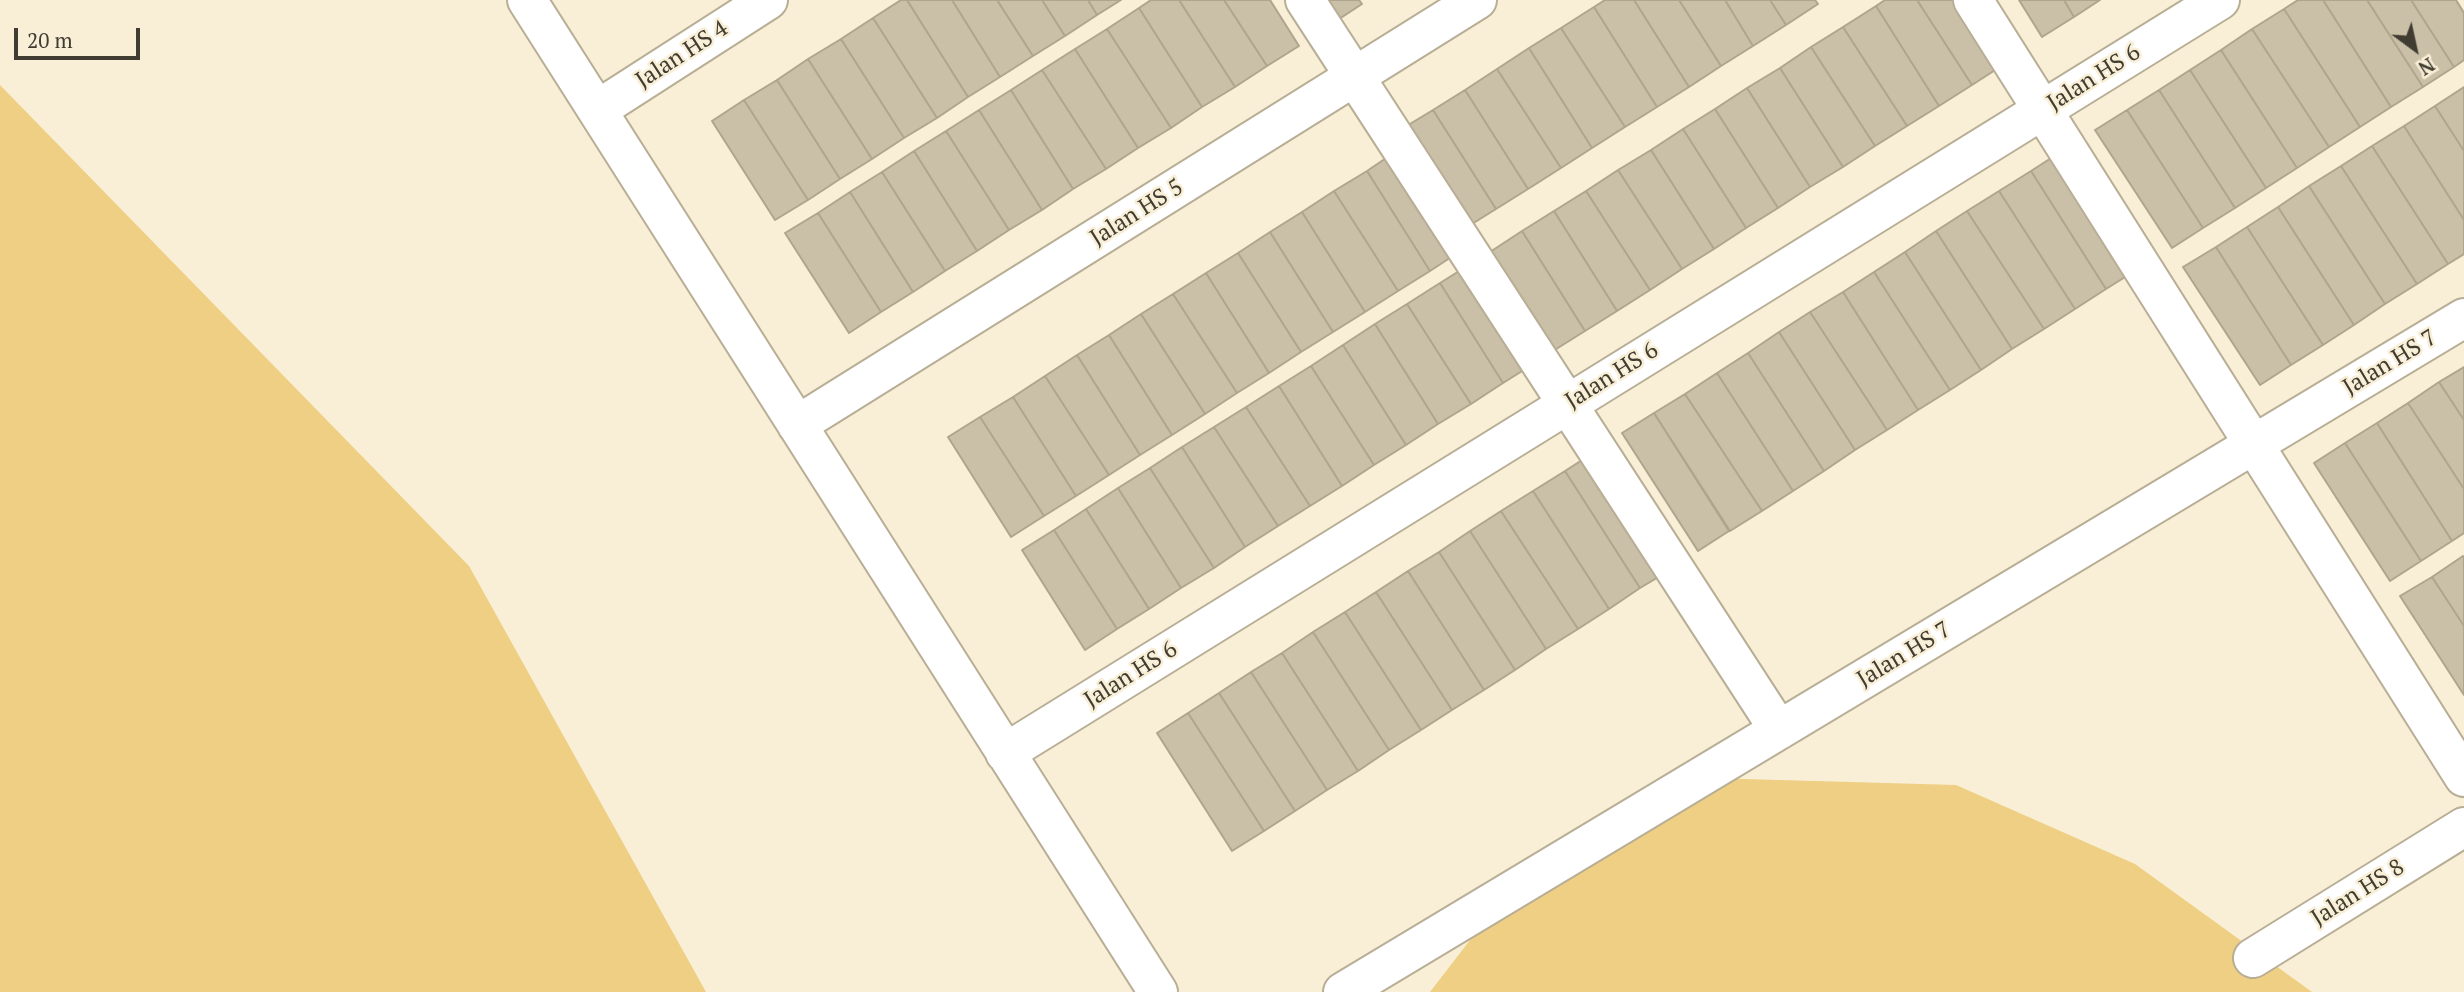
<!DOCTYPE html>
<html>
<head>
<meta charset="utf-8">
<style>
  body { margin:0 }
  #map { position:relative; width:2464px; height:992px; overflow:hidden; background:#f9efd6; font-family:"PT Serif",serif }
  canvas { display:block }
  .north { position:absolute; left:2380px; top:14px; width:70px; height:70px; -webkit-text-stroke:5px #f9efd6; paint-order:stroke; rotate:147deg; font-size:19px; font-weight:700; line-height:28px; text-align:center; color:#403c32 }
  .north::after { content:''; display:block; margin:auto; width:24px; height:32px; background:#403c32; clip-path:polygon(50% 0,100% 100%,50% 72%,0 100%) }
  .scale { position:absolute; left:14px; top:28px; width:126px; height:32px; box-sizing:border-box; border:4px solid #403c32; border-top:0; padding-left:9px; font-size:21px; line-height:24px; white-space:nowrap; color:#403c32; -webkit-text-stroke:5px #f9efd6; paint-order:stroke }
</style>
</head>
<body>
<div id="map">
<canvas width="2464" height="992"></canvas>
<div class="north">N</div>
<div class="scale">20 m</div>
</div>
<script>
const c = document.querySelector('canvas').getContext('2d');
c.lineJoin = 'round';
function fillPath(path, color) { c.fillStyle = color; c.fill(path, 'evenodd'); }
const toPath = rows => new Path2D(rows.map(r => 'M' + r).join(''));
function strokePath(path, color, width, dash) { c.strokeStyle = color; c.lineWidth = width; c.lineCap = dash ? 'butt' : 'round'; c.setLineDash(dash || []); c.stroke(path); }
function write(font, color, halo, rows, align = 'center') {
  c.font = font + ' "PT Serif",serif'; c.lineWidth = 5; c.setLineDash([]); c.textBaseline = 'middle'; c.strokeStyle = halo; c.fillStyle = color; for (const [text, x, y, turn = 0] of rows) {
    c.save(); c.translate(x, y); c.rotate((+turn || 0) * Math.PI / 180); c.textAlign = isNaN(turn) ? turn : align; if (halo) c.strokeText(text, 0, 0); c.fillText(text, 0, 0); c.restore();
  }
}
fillPath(toPath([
  [0,85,469,566,706,992,0,992],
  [1707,778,1956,785,2135,864,2312,992,1430,992,1494,909]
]), '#eecf83');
const building = toPath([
  [901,0,907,0,968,97,937,118,873,18,901,0],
  [907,0,952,0,1000,77,968,97,907,0],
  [952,0,997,0,1033,56,1000,77,952,0],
  [997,0,1042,0,1065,36,1033,56,997,0],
  [1042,0,1088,0,1097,15,1065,36,1042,0],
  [1088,0,1121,0,1097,15,1088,0],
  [1151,0,1179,0,1235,87,1202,107,1139,8,1151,0],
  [1179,0,1224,0,1267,66,1235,87,1179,0],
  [1224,0,1270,0,1299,46,1267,66,1224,0],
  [1314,0,1359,0,1362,4,1330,25,1314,0],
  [1605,0,1634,0,1689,87,1657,107,1594,7,1605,0],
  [1634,0,1679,0,1721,66,1689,87,1634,0],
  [1679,0,1725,0,1753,46,1721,66,1679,0],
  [1725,0,1770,0,1786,25,1753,46,1725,0],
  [1770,0,1815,0,1818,4,1786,25,1770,0],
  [1885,0,1917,0,1972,85,1939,106,1876,6,1885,0],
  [1917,0,1962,0,2003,65,1972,85,1917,0],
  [2019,0,2064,0,2074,17,2042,37,2019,0],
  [2064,0,2100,0,2074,17,2064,0],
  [2298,0,2323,0,2391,107,2360,127,2284,9,2298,0],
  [2323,0,2367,0,2423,87,2391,107,2323,0],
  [2367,0,2411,0,2454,67,2423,87,2367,0],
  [2411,0,2456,0,2464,13,2464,60,2454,67,2411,0],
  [1876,6,1939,106,1907,126,1843,27,1876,6],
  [1594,7,1657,107,1625,127,1561,28,1594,7],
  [1139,8,1202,107,1171,128,1107,29,1139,8],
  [2284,9,2360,127,2329,147,2252,29,2284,9],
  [873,18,937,118,904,138,841,39,873,18],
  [1843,27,1907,126,1875,146,1811,47,1843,27],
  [1561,28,1625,127,1592,148,1529,48,1561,28],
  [1107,29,1171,128,1138,148,1075,49,1107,29],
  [2252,29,2329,147,2297,168,2221,50,2252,29],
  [841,39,904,138,872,159,808,59,841,39],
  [1811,47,1875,146,1843,167,1780,68,1811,47],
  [1529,48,1592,148,1561,168,1497,69,1529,48],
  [1075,49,1138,148,1106,169,1042,70,1075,49],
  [2221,50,2297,168,2266,188,2190,70,2221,50],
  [808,59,872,159,840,179,777,80,808,59],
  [1780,68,1843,167,1810,187,1747,88,1780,68],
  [1497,69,1561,168,1528,189,1465,90,1497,69],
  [1042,70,1106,169,1073,189,1011,90,1042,70],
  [2190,70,2266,188,2235,208,2159,90,2190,70],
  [777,80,840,179,808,200,744,100,777,80],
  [2464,87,2464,151,2435,106,2464,87],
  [1747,88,1810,187,1778,208,1715,109,1747,88],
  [1011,90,1073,189,1042,210,979,110,1011,90],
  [1465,90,1528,189,1496,209,1433,110,1465,90],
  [2159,90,2235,208,2203,228,2127,110,2159,90],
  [744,100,808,200,775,220,712,121,744,100],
  [2435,106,2464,151,2464,220,2404,126,2435,106],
  [1715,109,1778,208,1746,228,1683,129,1715,109],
  [979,110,1042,210,1009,230,946,131,979,110],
  [1433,110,1496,209,1464,229,1400,130,1433,110],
  [2127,110,2203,228,2172,248,2095,130,2127,110],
  [2404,126,2464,220,2464,254,2448,264,2372,146,2404,126],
  [1683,129,1746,228,1714,249,1651,150,1683,129],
  [946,131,1009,230,977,251,914,151,946,131],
  [2372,146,2448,264,2417,284,2341,166,2372,146],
  [1398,150,1462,250,1430,271,1367,171,1398,150],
  [1651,150,1714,249,1682,269,1618,170,1651,150],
  [914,151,977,251,945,271,882,172,914,151],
  [2062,151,2138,269,2106,289,2031,171,2062,151],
  [2341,166,2417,284,2385,304,2309,186,2341,166],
  [1618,170,1682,269,1650,290,1586,191,1618,170],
  [1367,171,1430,271,1398,291,1334,191,1367,171],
  [2031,171,2106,289,2075,309,1999,191,2031,171],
  [882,172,945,271,913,292,850,192,882,172],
  [2309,186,2385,304,2354,325,2278,207,2309,186],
  [1334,191,1398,291,1365,312,1302,212,1334,191],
  [1586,191,1650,290,1617,311,1554,211,1586,191],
  [1999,191,2075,309,2044,329,1967,211,1999,191],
  [850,192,913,292,881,312,818,213,850,192],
  [2278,207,2354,325,2323,345,2247,227,2278,207],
  [1554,211,1617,311,1585,331,1522,231,1554,211],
  [1967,211,2044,329,2012,349,1936,231,1967,211],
  [1302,212,1365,312,1333,332,1270,232,1302,212],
  [818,213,881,312,849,333,785,233,818,213],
  [2247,227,2323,345,2291,365,2216,247,2247,227],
  [1522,231,1585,331,1553,351,1490,252,1522,231],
  [1936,231,2012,349,1981,370,1905,252,1936,231],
  [1270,232,1333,332,1301,352,1238,253,1270,232],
  [2216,247,2291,365,2260,385,2183,267,2216,247],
  [1905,252,1981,370,1950,390,1874,272,1905,252],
  [1238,253,1301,352,1269,373,1206,273,1238,253],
  [1472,263,1535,363,1503,383,1440,283,1472,263],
  [1874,272,1950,390,1918,410,1843,292,1874,272],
  [1206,273,1269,373,1237,393,1173,294,1206,273],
  [1440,283,1503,383,1471,404,1407,304,1440,283],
  [1843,292,1918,410,1887,430,1810,312,1843,292],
  [1173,294,1237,393,1205,414,1141,314,1173,294],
  [1407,304,1471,404,1438,424,1375,324,1407,304],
  [1810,312,1887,430,1855,450,1779,332,1810,312],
  [1141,314,1205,414,1172,435,1109,335,1141,314],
  [1375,324,1438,424,1406,445,1343,345,1375,324],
  [1779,332,1855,450,1824,471,1748,353,1779,332],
  [1109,335,1172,435,1140,455,1077,355,1109,335],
  [1343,345,1406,445,1374,465,1311,366,1343,345],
  [1748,353,1824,471,1793,491,1717,373,1748,353],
  [1077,355,1140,455,1109,475,1045,376,1077,355],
  [1311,366,1374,465,1342,486,1279,386,1311,366],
  [2464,367,2464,420,2439,382,2464,367],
  [1717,373,1793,491,1762,511,1685,394,1717,373],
  [1045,376,1109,475,1076,496,1013,397,1045,376],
  [2439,382,2464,420,2464,489,2408,403,2439,382],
  [1279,386,1342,486,1310,506,1246,407,1279,386],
  [1685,394,1762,511,1730,531,1654,413,1685,394],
  [1013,397,1076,496,1044,516,980,417,1013,397],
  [2408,403,2464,489,2464,533,2452,541,2377,423,2408,403],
  [1246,407,1310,506,1278,526,1214,427,1246,407],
  [1654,413,1729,531,1698,551,1622,433,1654,413],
  [980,417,1044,516,1011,537,948,437,980,417],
  [2377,423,2452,541,2421,561,2345,443,2377,423],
  [1214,427,1278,526,1245,547,1182,447,1214,427],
  [2345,443,2421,561,2390,581,2314,463,2345,443],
  [1182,447,1245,547,1214,568,1150,468,1182,447],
  [1596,451,1672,569,1640,588,1565,471,1596,451],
  [1150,468,1214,568,1181,588,1118,488,1150,468],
  [1565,471,1640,588,1609,609,1533,491,1565,471],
  [1118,488,1181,588,1149,609,1086,509,1118,488],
  [1533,491,1609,609,1578,629,1501,511,1533,491],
  [1086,509,1149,609,1117,629,1054,530,1086,509],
  [1501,511,1578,629,1546,649,1470,531,1501,511],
  [1054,530,1117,629,1085,650,1022,550,1054,530],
  [1470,531,1546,649,1515,670,1439,552,1470,531],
  [1439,552,1515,670,1484,690,1408,571,1439,552],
  [2463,556,2464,558,2464,626,2432,577,2463,556],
  [1408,571,1484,690,1452,710,1376,592,1408,571],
  [2432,577,2464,626,2464,695,2400,596,2432,577],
  [1376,592,1452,710,1421,730,1345,612,1376,592],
  [1345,612,1421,730,1389,750,1313,632,1345,612],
  [1313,632,1389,750,1358,771,1282,653,1313,632],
  [1282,653,1358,771,1327,790,1251,672,1282,653],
  [1251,672,1327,790,1295,811,1219,693,1251,672],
  [1219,693,1295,811,1264,831,1188,713,1219,693],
  [1188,713,1264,831,1232,851,1157,733,1188,713]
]);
fillPath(building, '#cabfa7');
strokePath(building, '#afa58d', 2);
const minor = toPath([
  [527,0,1158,992],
  [1305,0,1779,730],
  [1973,0,2464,777],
  [597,110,768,0],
  [797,425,1477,0],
  [1005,753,2220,0],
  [2253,958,2464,827],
  [1343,992,2464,318]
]);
strokePath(minor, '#b8ae96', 42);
strokePath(minor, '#fff', 38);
write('23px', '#403c32', '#f9efd6', [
  ["Jalan HS 4",682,55,-33],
  ["Jalan HS 6",2094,78,-32],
  ["Jalan HS 5",1137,213,-32],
  ["Jalan HS 7",2390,363,-31],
  ["Jalan HS 6",1612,376,-32],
  ["Jalan HS 7",1904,655,-31],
  ["Jalan HS 6",1131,675,-32],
  ["Jalan HS 8",2358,893,-32]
]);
</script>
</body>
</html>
